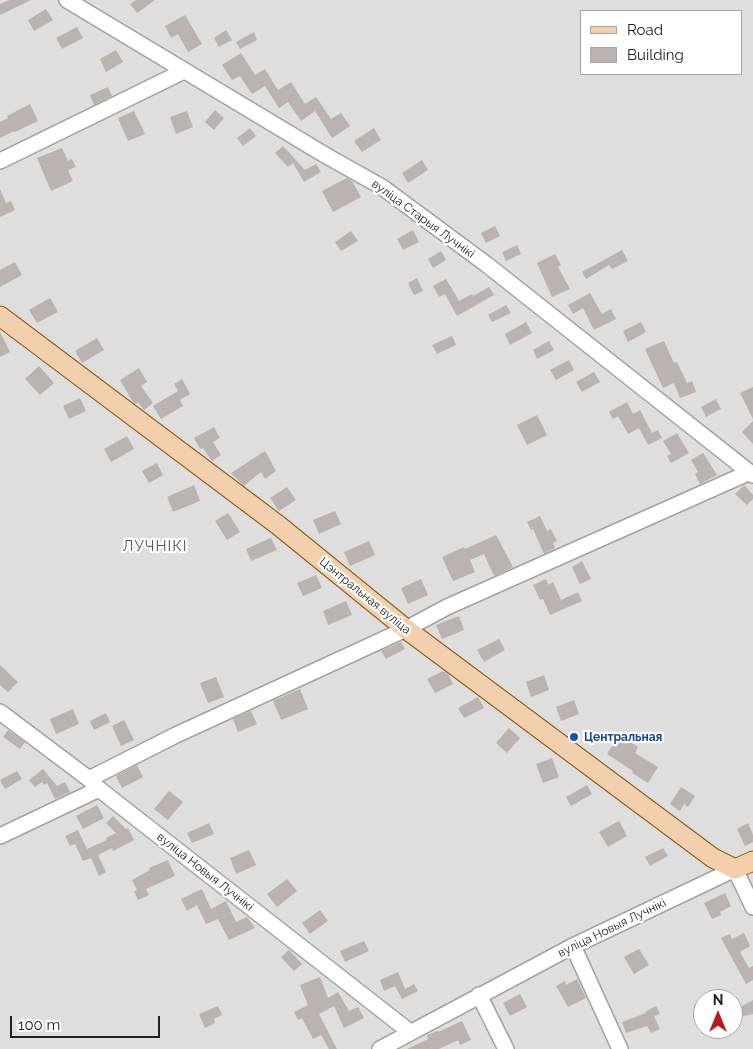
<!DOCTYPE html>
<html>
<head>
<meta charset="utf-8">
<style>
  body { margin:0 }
  #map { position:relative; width:753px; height:1049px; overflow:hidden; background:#f0eee9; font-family:Raleway,sans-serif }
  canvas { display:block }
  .legend { position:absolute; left:580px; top:10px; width:162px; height:65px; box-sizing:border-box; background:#fff; border:1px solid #a6a6a6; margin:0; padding:6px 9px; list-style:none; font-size:15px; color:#212121 }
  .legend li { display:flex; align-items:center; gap:10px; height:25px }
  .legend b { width:25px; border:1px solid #a6a6a6 }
  .north { position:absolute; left:693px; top:989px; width:50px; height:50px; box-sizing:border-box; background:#fff; border:1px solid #a6a6a6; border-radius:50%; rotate:0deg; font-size:14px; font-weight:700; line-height:20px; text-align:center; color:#212121 }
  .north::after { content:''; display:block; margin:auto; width:18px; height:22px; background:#bb1822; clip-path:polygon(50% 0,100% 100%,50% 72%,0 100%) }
  .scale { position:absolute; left:10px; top:1016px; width:150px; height:22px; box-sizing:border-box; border:2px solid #212121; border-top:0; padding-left:6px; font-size:15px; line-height:18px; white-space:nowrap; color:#212121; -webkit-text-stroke:4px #fff; paint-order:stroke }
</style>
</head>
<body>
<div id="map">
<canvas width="753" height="1049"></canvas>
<ul class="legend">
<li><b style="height:6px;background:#f2d0ad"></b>Road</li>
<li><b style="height:14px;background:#bab3af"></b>Building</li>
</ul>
<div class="north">N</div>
<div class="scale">100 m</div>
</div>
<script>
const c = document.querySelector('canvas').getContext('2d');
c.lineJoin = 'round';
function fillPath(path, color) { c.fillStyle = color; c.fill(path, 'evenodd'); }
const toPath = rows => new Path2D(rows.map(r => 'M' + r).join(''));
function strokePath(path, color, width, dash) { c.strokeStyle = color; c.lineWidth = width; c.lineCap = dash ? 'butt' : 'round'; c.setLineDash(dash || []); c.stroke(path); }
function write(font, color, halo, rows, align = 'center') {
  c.font = font + ' Raleway,sans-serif'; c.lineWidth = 4.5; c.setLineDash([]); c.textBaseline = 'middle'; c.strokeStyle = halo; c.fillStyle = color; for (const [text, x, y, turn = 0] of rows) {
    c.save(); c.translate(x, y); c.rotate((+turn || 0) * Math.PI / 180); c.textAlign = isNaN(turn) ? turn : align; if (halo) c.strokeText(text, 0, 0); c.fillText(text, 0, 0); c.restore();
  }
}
fillPath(toPath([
  [0,0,753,0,753,1049,0,1049],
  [582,11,742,11,742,74,582,74],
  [703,999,733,999,733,1029,703,1029]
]), '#dfdede');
fillPath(toPath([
  [9,0,31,0,0,15,0,4],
  [136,0,155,0,137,13,130,4],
  [46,9,53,20,34,31,28,20],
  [185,15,202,44,188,52,178,34,171,38,165,26],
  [77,27,83,38,62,49,56,38],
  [226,30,232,40,219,47,214,38],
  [254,32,257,40,240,49,236,42],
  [116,50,123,62,106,72,100,59],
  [241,53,255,75,265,69,278,90,291,82,305,104,316,97,331,119,341,113,350,126,332,138,315,111,301,121,288,102,279,108,265,86,252,94,240,76,232,80,222,65],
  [108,87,112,96,94,105,90,95],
  [30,104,38,121,15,132,14,131,0,138,0,122,8,118,7,116],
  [215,110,224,118,214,130,205,122],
  [134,111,145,134,128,141,118,118],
  [187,111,193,127,176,134,170,117],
  [250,128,256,136,243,146,237,138],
  [374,128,381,140,362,152,354,141],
  [283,146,305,170,316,164,321,172,304,182,293,163,288,167,275,153],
  [62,148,68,161,72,159,76,167,68,170,73,181,51,191,37,158],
  [422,160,428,170,408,183,402,173],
  [347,178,352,181,361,197,333,212,322,191],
  [0,189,6,203,11,201,15,210,0,217],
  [495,226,500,236,486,243,481,233],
  [413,230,419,242,403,250,397,239],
  [351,231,358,241,341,251,335,242],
  [517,245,521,254,506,261,502,252],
  [622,250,628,261,612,269,609,265,586,279,582,272],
  [441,251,446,260,433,268,428,259],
  [555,254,561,265,558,267,570,289,552,297,537,263],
  [15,262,22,275,0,287,0,270],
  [417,278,423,291,414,295,408,283],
  [446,279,459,301,472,294,473,296,489,287,494,295,457,316,445,294,439,297,433,286],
  [590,293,602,314,611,309,616,319,594,330,583,308,573,314,568,305],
  [50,298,58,312,37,323,29,310],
  [506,305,511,313,492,322,488,315],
  [526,322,532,333,510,345,505,334],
  [641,322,646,332,628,342,623,331],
  [0,332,10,352,0,357],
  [452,336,456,345,437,354,432,345],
  [97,338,104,350,82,363,75,351],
  [549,341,554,350,537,359,533,350],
  [664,341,674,363,677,362,687,383,692,381,696,392,680,398,674,383,663,388,645,349],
  [569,360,574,370,556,380,550,370],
  [39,366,54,383,40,395,25,379],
  [139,368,147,382,141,386,153,403,144,410,138,402,135,404,133,402,120,380],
  [594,372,600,382,582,392,576,382],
  [182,379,190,394,180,400,183,406,161,419,153,406,178,391,174,384],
  [753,387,753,419,740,393],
  [80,398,86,411,69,419,63,406],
  [716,399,721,409,706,417,701,407],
  [627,402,633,414,640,410,652,433,658,430,662,438,648,445,639,428,628,434,618,416,613,419,609,412],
  [537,415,547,435,527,445,517,425],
  [753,421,753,444,742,432],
  [214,427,220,438,213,442,221,455,212,461,203,448,200,449,194,438],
  [677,433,689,453,671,463,667,456,671,454,663,441],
  [127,436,134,449,111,462,104,449],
  [265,451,276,471,265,479,261,472,244,486,231,473],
  [703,453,717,475,700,484,695,474,698,472,691,460],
  [157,463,163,475,149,483,142,471],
  [194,485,200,501,173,512,167,497],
  [744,485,753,495,753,499,747,505,735,494],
  [287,487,296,500,279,511,270,498],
  [335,511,341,524,319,534,313,520],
  [228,513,240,532,227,540,215,521],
  [540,516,547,531,551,529,557,541,553,543,555,548,544,554,533,529,531,530,527,522],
  [496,535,513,567,494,576,484,554,470,560,475,572,453,581,442,557,464,547,465,549],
  [271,538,277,550,251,561,246,549],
  [369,541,375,555,350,566,344,552],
  [582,561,591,579,580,584,572,567],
  [316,575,322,588,303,596,297,583],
  [421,579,428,595,408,604,401,588],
  [546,579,548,585,553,582,561,600,578,592,582,601,550,615,543,599,540,600,533,585],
  [346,601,352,615,328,625,323,611],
  [459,616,464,630,442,639,436,625],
  [499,639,505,650,484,662,477,650],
  [401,642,405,649,386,659,381,651],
  [0,665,18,682,8,692,0,685],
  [443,671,448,674,453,684,435,693,427,679],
  [544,675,549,690,531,697,526,682],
  [216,677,224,697,208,703,200,683],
  [300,689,308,709,281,720,273,701],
  [478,697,484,708,464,718,458,708],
  [574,700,579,714,561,721,556,707],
  [73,709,79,724,56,734,50,719],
  [251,711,257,724,238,732,233,719],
  [106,713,110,722,94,730,90,721],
  [124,720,134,740,121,746,112,726],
  [509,728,520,738,507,753,496,743],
  [8,730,25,742,20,749,3,737],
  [619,734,638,747,635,753,658,767,648,783,632,773,633,771,607,754],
  [552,758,559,777,543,783,536,764],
  [137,765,143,777,122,788,116,776],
  [43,769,57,786,65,782,70,792,55,799,47,783,44,785,42,782,35,787,29,780],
  [17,771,22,779,5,789,0,780],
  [587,785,592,794,571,806,566,797],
  [681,787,695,796,688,807,684,804,680,811,670,804],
  [169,791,183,802,168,820,154,809],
  [97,805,104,818,83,829,76,816],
  [113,816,126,829,128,828,134,840,113,851,112,848,98,855,106,872,99,876,91,858,83,861,75,844,70,846,65,836,78,830,87,849,107,840,106,838,116,833,106,823],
  [619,821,627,836,608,847,599,832],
  [209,823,214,834,192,843,187,833],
  [748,823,753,835,753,842,745,846,737,829],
  [663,848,668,856,650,866,645,857],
  [249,850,256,865,236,874,230,858],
  [168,860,175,876,146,889,149,895,138,900,134,891,137,890,132,880,150,870,149,868],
  [287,879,297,891,277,907,267,894],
  [202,889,211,909,226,901,236,922,247,917,255,928,229,940,218,919,206,924,197,905,187,911,181,899],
  [725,893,731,906,720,912,721,915,712,919,704,903],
  [320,910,328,921,310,934,302,923],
  [744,933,750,946,740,952,749,968,753,966,753,980,746,984,721,938,730,934,732,939],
  [364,941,369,951,345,962,340,951],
  [639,949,649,965,634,974,624,957],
  [289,950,302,964,294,971,281,957],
  [398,972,405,989,414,984,418,991,402,999,395,986,384,991,380,980],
  [320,977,328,998,338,992,349,1011,358,1007,364,1018,344,1028,334,1006,319,1014,337,1049,329,1049,321,1035,313,1039,302,1018,298,1020,294,1012,308,1005,300,985],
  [577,979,586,998,568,1007,556,986,565,981,566,985],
  [520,994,527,1007,510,1016,503,1003],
  [753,1000,753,1014,740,1017,737,1009],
  [218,1006,222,1015,214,1019,215,1023,205,1028,199,1014],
  [656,1006,660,1014,654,1016,660,1029,651,1033,647,1026,626,1033,622,1022,646,1013,645,1012],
  [462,1021,471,1040,460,1045,458,1040,439,1049,407,1049,428,1039,427,1035,438,1031,438,1032]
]), '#bab3af');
const minor = toPath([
  [67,0,325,155,382,187,486,264,753,475],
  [0,161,184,71],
  [0,712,89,779,99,789,410,1032],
  [89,779,176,735,406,629,447,607,748,473],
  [0,836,99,789],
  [573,946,620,1049],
  [479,995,506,1049],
  [380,1049,573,946,735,869,753,907]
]);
const major = toPath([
  [0,316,278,525,406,629,713,858,735,869,753,861]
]);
strokePath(minor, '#a2a2a2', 18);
strokePath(major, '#8d5c12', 21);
strokePath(minor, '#fff', 15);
strokePath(major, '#f2d0ad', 19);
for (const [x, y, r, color] of [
  [574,737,5,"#1a4fb4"]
]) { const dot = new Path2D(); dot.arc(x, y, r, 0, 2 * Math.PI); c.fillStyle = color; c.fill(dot); strokePath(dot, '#fff', 2); }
write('12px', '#212121', '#fff', [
  ["вуліца Старыя Лучнікі",423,219,36],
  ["Цэнтральная вуліца",365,596,39],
  ["вуліца Новыя Лучнікі",205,872,38],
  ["вуліца Новыя Лучнікі",612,928,-26]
]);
write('bold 12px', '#164399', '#fff', [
  ["Центральная",584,737]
], 'left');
c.letterSpacing = '1px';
write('15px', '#545454', '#fff', [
  ["ЛУЧНІКІ",155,546]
]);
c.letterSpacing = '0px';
</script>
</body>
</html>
